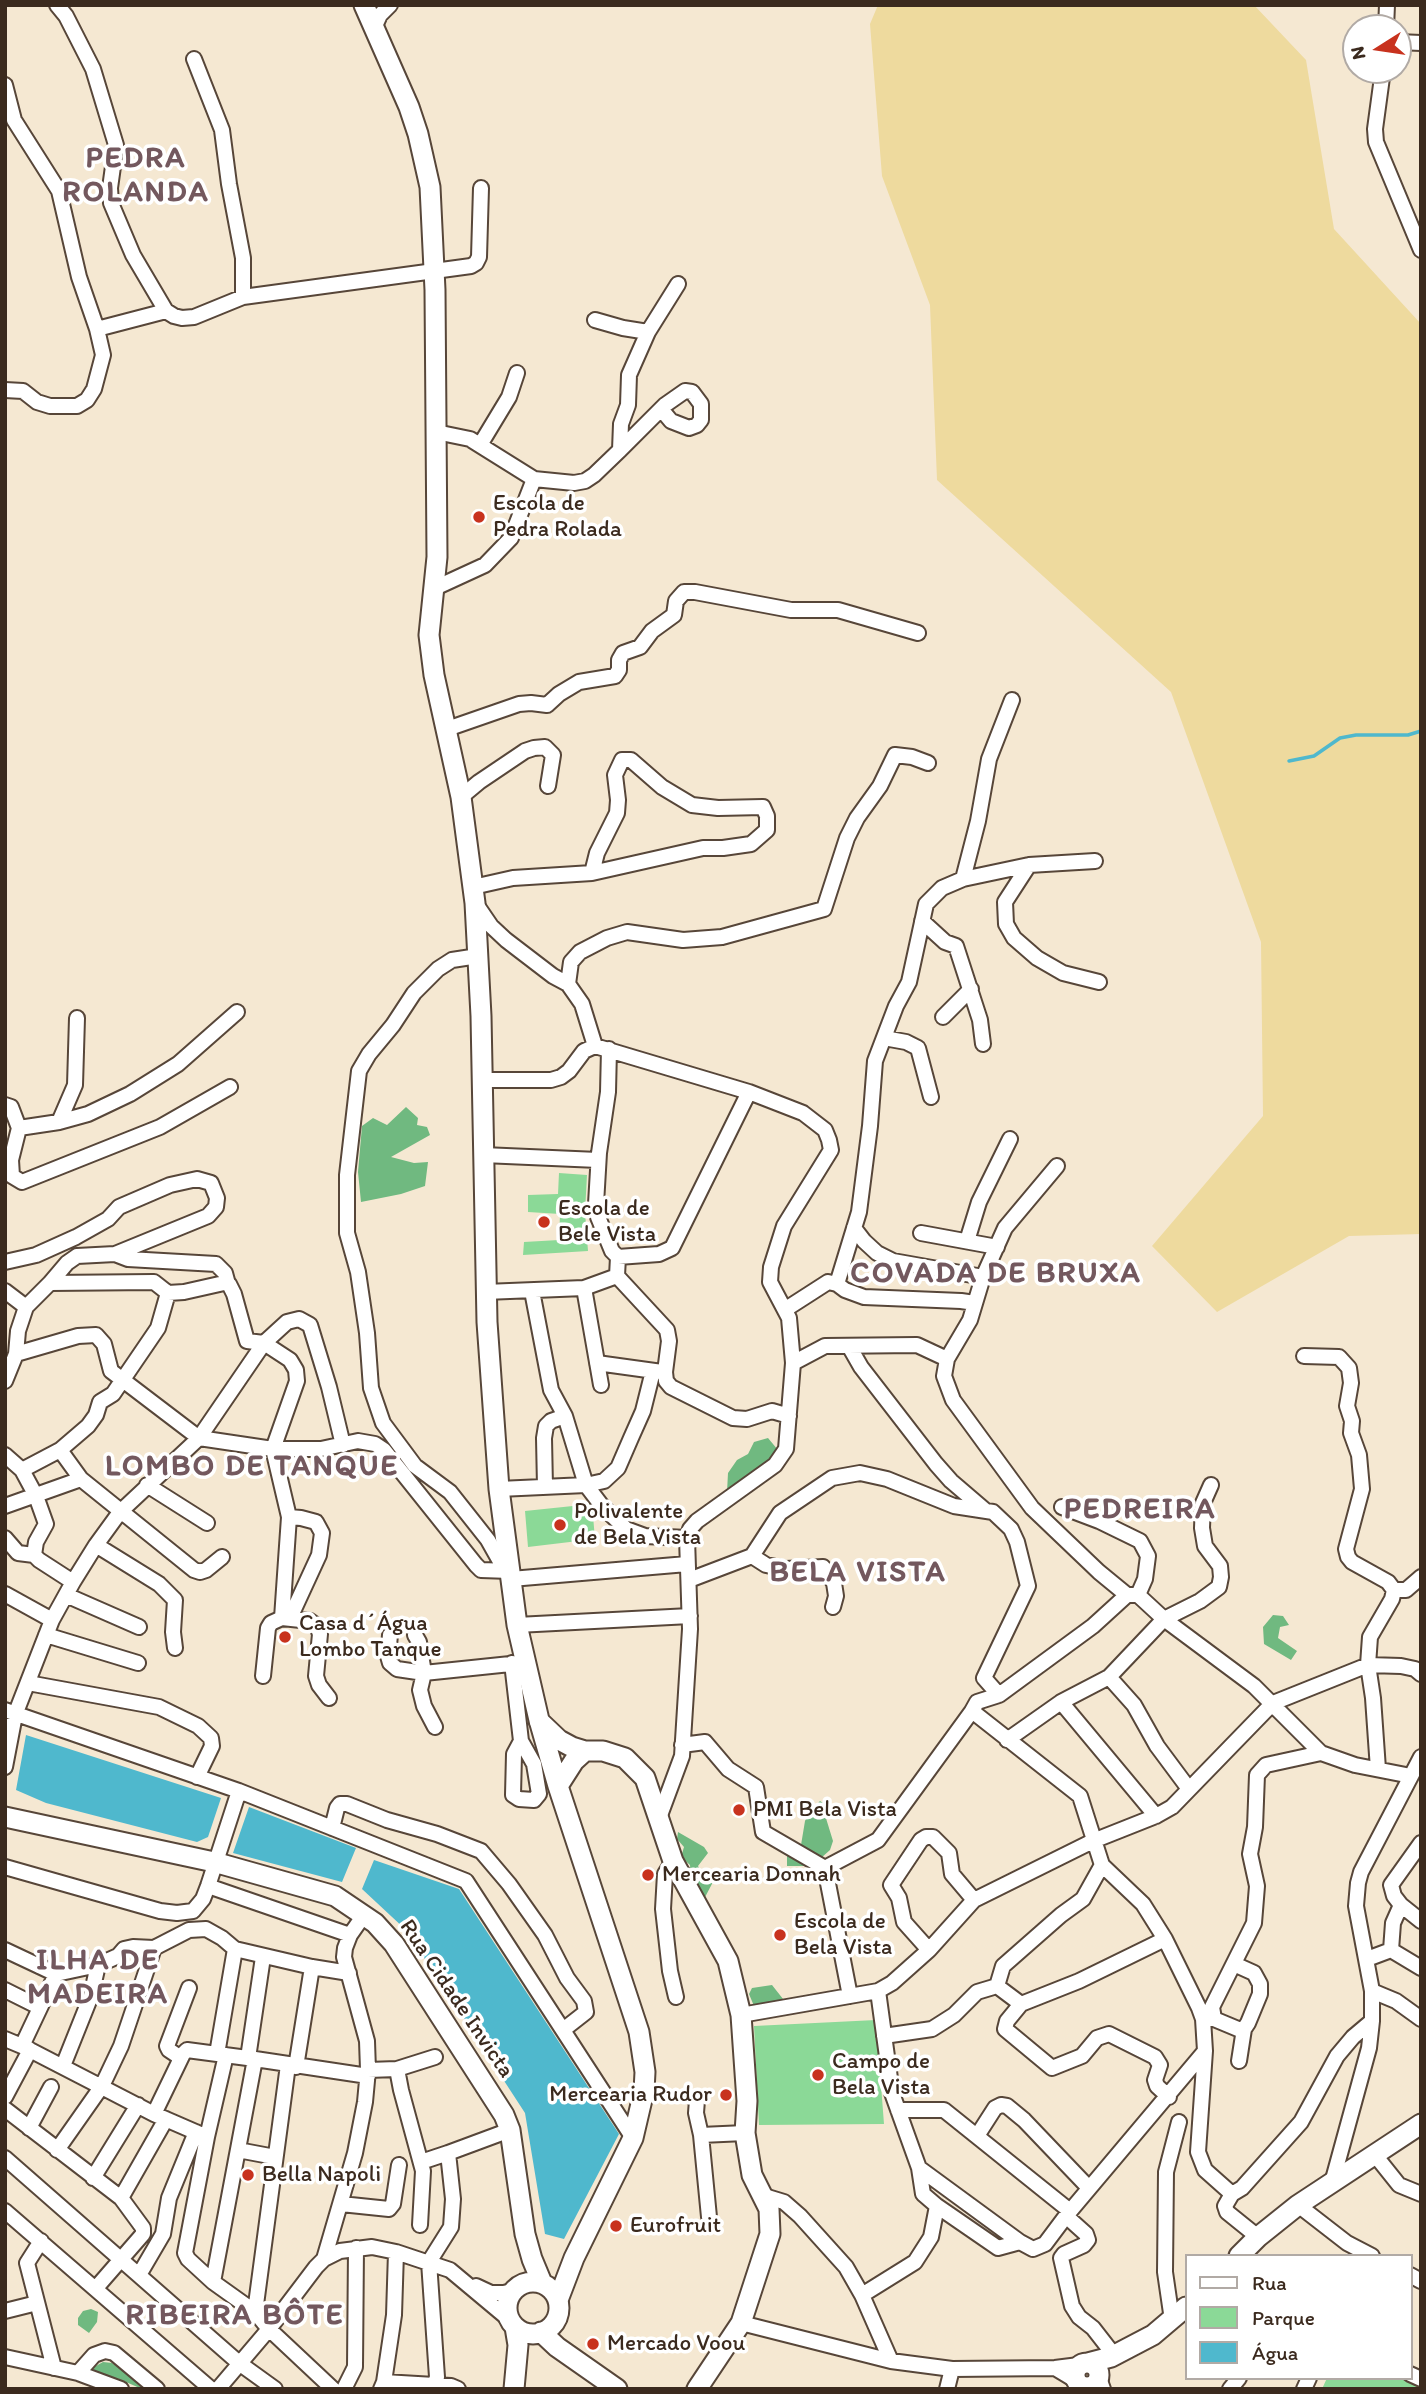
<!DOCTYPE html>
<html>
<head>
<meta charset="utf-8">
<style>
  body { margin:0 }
  #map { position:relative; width:1426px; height:2394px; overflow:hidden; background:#f5e8d2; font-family:Itim,sans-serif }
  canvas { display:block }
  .frame { position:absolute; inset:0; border:7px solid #3b2a1e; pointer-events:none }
  .legend { position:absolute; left:1185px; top:2254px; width:228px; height:126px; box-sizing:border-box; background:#fff; border:2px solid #b1aaa5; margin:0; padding:9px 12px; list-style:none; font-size:21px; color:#3b2a1e }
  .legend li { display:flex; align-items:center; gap:14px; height:35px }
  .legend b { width:35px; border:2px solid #b1aaa5 }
  .north { position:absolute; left:1342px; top:14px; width:70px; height:70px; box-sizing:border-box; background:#fff; border:2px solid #b1aaa5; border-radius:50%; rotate:258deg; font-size:19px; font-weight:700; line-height:28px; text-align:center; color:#3b2a1e }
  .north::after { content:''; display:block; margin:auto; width:24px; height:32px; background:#c8321e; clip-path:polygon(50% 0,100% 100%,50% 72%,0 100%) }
</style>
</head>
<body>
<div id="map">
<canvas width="1426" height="2394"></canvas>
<div class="frame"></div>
<ul class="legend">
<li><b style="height:9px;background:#fff"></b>Rua</li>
<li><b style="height:19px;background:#8bd997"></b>Parque</li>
<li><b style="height:19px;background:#4fb8cd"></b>Água</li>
</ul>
<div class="north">N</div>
</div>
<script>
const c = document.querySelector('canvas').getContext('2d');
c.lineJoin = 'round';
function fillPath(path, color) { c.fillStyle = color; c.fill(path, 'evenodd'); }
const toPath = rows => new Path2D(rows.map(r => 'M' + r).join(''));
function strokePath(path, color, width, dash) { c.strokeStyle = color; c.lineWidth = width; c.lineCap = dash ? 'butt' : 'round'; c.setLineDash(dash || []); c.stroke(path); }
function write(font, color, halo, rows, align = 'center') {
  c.font = font + ' Itim,sans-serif'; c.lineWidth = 7; c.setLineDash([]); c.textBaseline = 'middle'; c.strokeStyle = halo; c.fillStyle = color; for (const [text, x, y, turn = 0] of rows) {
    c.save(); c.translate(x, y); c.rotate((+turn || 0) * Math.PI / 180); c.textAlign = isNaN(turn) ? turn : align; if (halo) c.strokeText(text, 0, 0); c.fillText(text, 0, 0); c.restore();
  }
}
fillPath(toPath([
  [559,1173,587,1175,585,1212,588,1251,523,1255,524,1242,559,1240,560,1214,528,1212,528,1195,558,1194],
  [592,1504,595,1539,528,1547,525,1511],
  [876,2020,884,2124,759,2125,754,2026],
  [1327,2378,1401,2378,1421,2389,1322,2389]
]), '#8bd997');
fillPath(toPath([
  [406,1107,418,1118,417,1125,427,1127,430,1135,391,1157,414,1163,428,1162,425,1186,401,1194,361,1202,358,1172,362,1126,373,1118,387,1125],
  [768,1438,778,1450,753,1489,741,1499,727,1492,728,1473,737,1460,748,1454,754,1442],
  [1273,1615,1283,1616,1289,1625,1280,1627,1278,1638,1297,1651,1291,1660,1264,1644,1263,1627],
  [820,1801,829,1807,825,1815,833,1841,830,1850,812,1866,787,1866,787,1848,793,1844,801,1845,805,1821,808,1814],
  [678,1832,704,1847,708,1853,698,1866,700,1870,711,1873,714,1880,703,1901,691,1878,690,1865,681,1857,684,1847,677,1839],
  [772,1985,787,2004,767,2003,754,2006,749,1994,752,1988],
  [91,2309,98,2312,97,2322,89,2333,78,2325,78,2318,83,2311],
  [103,2362,112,2363,145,2387,162,2389,142,2389,119,2379,93,2374,94,2367]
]), '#70b980');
fillPath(toPath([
  [878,5,1254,5,1306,60,1334,229,1421,324,1421,1234,1349,1236,1217,1312,1152,1246,1263,1116,1261,942,1171,692,937,480,930,305,882,176,870,24]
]), '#eeda9e');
fillPath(toPath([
  [26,1735,221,1798,208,1837,197,1842,46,1803,16,1790],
  [249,1807,356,1848,342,1882,233,1853],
  [374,1860,459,1889,619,2134,564,2239,545,2234,525,2113,406,1930,362,1889]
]), '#4fb8cd');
strokePath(toPath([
  [1289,761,1314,756,1340,738,1356,735,1408,735,1421,731]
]), '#4fb8cd', 3.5);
const street = toPath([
  [57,5,66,16,93,69,116,145,110,188,111,203,133,255,166,311,174,316,182,318,194,317,243,297,471,266,476,263,479,257,481,188],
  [374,28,380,15,390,5],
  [1386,28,1387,5],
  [1398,42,1421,43],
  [194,59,222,130,229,184,243,258,243,297],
  [1383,70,1375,129,1376,142,1421,250],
  [5,85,14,120,59,191,79,277,97,329],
  [595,320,623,328,648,332],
  [5,390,23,391,37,402,50,406,77,406,87,400,94,389,103,355,97,329,166,311],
  [436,432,470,439,534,479],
  [480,445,509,397,517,373],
  [620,450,621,424,628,405,629,375,648,332,678,284],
  [435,588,485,565,511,538,534,479,574,483,585,481,594,475,620,450,665,405,685,391,692,392,701,404,701,420,697,425,689,428,671,421,661,409],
  [447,729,519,704,531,703,547,705,559,694,579,682,615,676,619,670,619,660,623,653,640,647,652,631,674,615,676,601,684,592,695,592,791,610,838,610,918,633],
  [461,797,479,782,525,751,534,748,545,747,553,755,548,786],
  [1029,865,1005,902,1006,924,1014,938,1037,958,1063,973,1099,982],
  [963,879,978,821,989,759,1012,700],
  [473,887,513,878,592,873,703,848,723,848,751,844,767,830,767,816,763,807,718,808,692,805,662,787,631,760,622,760,615,775,618,800,617,813,597,853,592,873],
  [476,904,491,926,506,940,553,976,568,984,582,1004,595,1046],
  [922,921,945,942,956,946,980,1020,983,1044],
  [478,956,452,960,438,969,414,993,393,1025,369,1054,359,1071,347,1175,347,1233,358,1272,367,1333,371,1388,383,1423,415,1466,450,1492,488,1540,506,1572],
  [568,984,571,962,580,952,607,938,627,932,683,940,722,937,824,909,847,838,857,818,880,786,895,755,912,757,928,763],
  [943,1017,971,989],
  [884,1038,906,1042,918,1048,931,1097],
  [609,1049,608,1092,599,1153,596,1204,598,1217,612,1251,618,1257,659,1254,672,1248,749,1092],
  [482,1080,551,1080,561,1077,569,1071,584,1051,595,1046,749,1092,803,1113,825,1130,829,1140,831,1150,784,1226,771,1267,770,1282,789,1318,793,1363,786,1449,775,1465,697,1521,690,1529,687,1538,690,1629,682,1756,659,1818],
  [230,1087,160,1127,22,1182,12,1176,11,1160,19,1128,59,1122,88,1114,130,1094,178,1064,237,1012],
  [5,1105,11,1107,19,1128],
  [59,1122,75,1085,77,1018],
  [483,1155,598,1160],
  [1057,1166,1005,1228,983,1277,970,1320,947,1359,944,1376,953,1400,1032,1508,1099,1572,1127,1595],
  [854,1228,864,1241,877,1253,893,1261,983,1277],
  [921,1233,997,1247],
  [967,1241,979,1202,1010,1139],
  [115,1254,128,1259,216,1264,225,1273,228,1284],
  [618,1257,617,1276,667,1330,669,1341,665,1372,666,1381,671,1387,733,1418,747,1419,772,1411,789,1416],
  [5,1262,36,1255,76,1237,108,1219,119,1207,170,1185,197,1179,211,1183,217,1198,216,1207,208,1216,115,1254,77,1256,67,1263,50,1283],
  [837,1284,859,1212,870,1126,875,1061,896,1006,909,982,926,904,942,888,963,879,1029,865,1095,861],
  [584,1288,601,1385],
  [5,1291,26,1307,50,1283,154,1282,168,1293,184,1292,224,1283,229,1284,234,1294,247,1341,264,1343,290,1360,296,1370,297,1381,273,1449,289,1517,282,1618,271,1623,268,1628,263,1676],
  [532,1291,551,1390,565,1416,586,1485,602,1506,626,1529,645,1536,687,1538],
  [485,1292,584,1288,617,1276],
  [786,1309,828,1282,837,1284,845,1290,864,1297,961,1301,975,1303],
  [849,1346,861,1367,936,1464,951,1481,986,1511],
  [16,1354,78,1336,96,1335,104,1344,111,1371,199,1438,264,1343,287,1322,299,1319,310,1325,329,1387,343,1445],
  [1304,1356,1339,1357,1349,1368,1351,1383,1347,1406,1352,1421,1351,1433,1359,1455,1362,1489,1346,1549,1348,1557,1352,1562,1388,1582,1394,1590,1392,1599,1370,1637,1368,1665,1373,1698,1378,1769],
  [597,1363,662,1372],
  [793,1363,825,1346,917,1345,947,1359],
  [5,1381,16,1354,18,1331,26,1307],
  [60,1450,88,1426,96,1415,100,1402,113,1394,158,1328,168,1293],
  [5,1455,22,1470,60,1450,81,1479,194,1570,200,1572,206,1570,222,1557],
  [22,1470,36,1496,46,1524,36,1542,34,1555,39,1560,73,1582],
  [147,1485,207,1523],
  [545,1487,544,1438,546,1426,551,1421,565,1416],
  [499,1489,586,1485,604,1481,618,1468,631,1438,643,1411,653,1371],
  [5,1506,81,1479],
  [1062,1507,1099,1521,1140,1541,1148,1556,1145,1579,1138,1595],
  [289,1517,301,1518,316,1522,322,1533,319,1555,290,1618],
  [5,1538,18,1553,34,1555],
  [96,1545,159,1584,175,1600,173,1632,175,1648],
  [752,1556,766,1565,786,1569,823,1567,834,1583,836,1596,833,1607],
  [511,1579,687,1564],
  [689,1580,752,1556,780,1513,832,1478,860,1473,887,1479,954,1506,993,1512,1011,1529,1017,1542,1028,1586,984,1678,999,1695,1093,1626,1127,1595,1138,1595,1164,1619,1254,1686,1321,1753,1355,1765,1411,1776],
  [1394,1590,1406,1590,1421,1577],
  [5,1594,52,1620],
  [66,1595,139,1627],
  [282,1618,310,1621,317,1626,320,1634,316,1676,319,1685,329,1698],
  [517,1625,690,1616],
  [46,1635,138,1663],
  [390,1635,388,1656,390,1663,397,1669,424,1673,419,1642,415,1635],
  [512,1663,521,1741,534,1764,539,1794,534,1800,519,1799,513,1795,514,1754,521,1741],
  [1109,1677,1134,1705,1157,1746,1189,1789],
  [28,1683,159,1707,198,1726,211,1738,212,1746,197,1777],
  [999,1695,977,1702,972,1711,1080,1796,1102,1865,1143,1904,1165,1939,1199,2008,1203,2019,1205,2051,1198,2152,1205,2170,1232,2194,1225,2206,1227,2212,1258,2237],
  [1061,1702,1156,1816],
  [5,1710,239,1791],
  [435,1727,424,1706,420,1690,424,1673,520,1663],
  [1007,1740,1061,1702,1109,1677,1164,1619,1200,1601,1219,1587,1221,1577,1220,1566,1205,1546,1202,1528,1203,1503,1211,1485],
  [682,1745,705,1742,728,1769,756,1787,763,1832,825,1868],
  [5,1767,15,1715,52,1620,73,1582,96,1545,120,1512,199,1438,273,1449,321,1449,358,1441,375,1444,384,1450,476,1565,481,1570,510,1571],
  [332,1828,337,1808,340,1804,347,1804,387,1820,437,1834,481,1851,509,1884,545,1935,567,1978,584,2001,586,2012,563,2030],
  [1421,1843,1391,1885,1394,1896,1401,1905,1421,1921],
  [673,1861,665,1874,663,1909,670,1971,676,1997],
  [5,1867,160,1911,177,1913,193,1911,203,1899,208,1886,239,1791,466,1881,633,2138],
  [208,1886,350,1935],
  [5,1950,56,1974,98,1965,91,1996,63,2066],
  [929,1950,904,1922,899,1898,891,1885,921,1840,926,1837,933,1837,949,1853,952,1874,974,1900],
  [1391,1950,1393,1923,1401,1905],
  [1367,1959,1391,1950,1421,1968],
  [98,1965,118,1956,124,1949,133,1947,154,1948,189,1930,206,1929,222,1938,235,1949],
  [997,1986,1003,1966,1061,1915,1083,1899,1102,1865],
  [5,1990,39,2007],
  [878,1991,892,2093,919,2168,1020,2242,1033,2249,1045,2244,1066,2216,1205,2051],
  [1372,1991,1396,2001,1421,2019],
  [850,1996,825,1868,878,1840,972,1711],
  [1021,2004,1079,1981,1165,1939],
  [741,2015,878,1991,892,1983,929,1950,974,1900,1093,1841,1156,1816,1172,1807,1273,1703,1368,1665,1401,1666,1415,1669,1421,1674],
  [1207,2019,1214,2019,1238,2029,1244,2029,1248,2023,1260,1994,1260,1984,1254,1973,1234,1964],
  [1214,2019,1212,2007,1254,1923,1257,1886,1250,1854,1255,1827,1257,1775,1266,1765,1321,1753],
  [884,2036,932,2029,954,2015,977,1992,997,1986,1021,2004,1007,2021,1005,2029,1052,2068,1082,2056,1097,2038,1109,2034,1155,2057,1160,2065,1155,2080,1157,2086,1169,2097],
  [5,2039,29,2049],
  [22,2046,56,1974],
  [217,2054,235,1949,312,1967,349,1973],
  [226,2055,207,2137,185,2253,188,2259,213,2282,255,2312,269,2329,333,2389],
  [181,2058,169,2050,167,2046,189,1988],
  [248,2058,263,1957],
  [1239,2061,1244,2029],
  [296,2067,312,1967],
  [397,2069,401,2090,423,2171,420,2225],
  [368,2070,397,2069,435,2057],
  [5,2097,30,2050,154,2114,207,2137],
  [697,2100,696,2113,701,2135,709,2217],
  [5,2109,121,2198,143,2228,143,2234,96,2288],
  [898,2110,944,2110,1070,2211],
  [154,2114,183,2054,187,2050,255,2059],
  [29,2128,51,2087],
  [701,2135,745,2133],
  [977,2136,995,2108,1001,2105,1007,2106,1024,2120,1089,2188],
  [57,2150,102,2086,121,2046,154,1948],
  [238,2150,275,2157],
  [1375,2155,1399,2185,1421,2194],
  [5,2158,239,2363,275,2389],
  [421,2162,448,2153],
  [919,2168,923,2194,937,2206,998,2248,1020,2242],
  [93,2178,138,2105],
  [1332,2183,1369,2048,1372,2021,1372,1991,1356,1906,1358,1883,1361,1872,1421,1757],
  [1232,2194,1242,2188,1301,2122,1337,2056,1353,2037,1372,2021],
  [761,2195,784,2202,800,2216,846,2267,862,2295,891,2361,952,2369,1055,2368,1079,2365],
  [121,2198,166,2119],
  [341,2204,389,2209,393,2204,399,2165],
  [1298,2205,1347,2243,1372,2256],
  [5,2211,211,2389],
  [1066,2216,1086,2234,1088,2240,1084,2245,1064,2254,1061,2258,1072,2306,1079,2317,1093,2328,1114,2355],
  [41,2241,27,2263,54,2368],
  [324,2259,355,2153,365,2102,368,2070,367,2041,344,1957,345,1948,350,1935,364,1915],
  [139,2275,163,2234,169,2198,196,2132],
  [1410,2275,1421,2281],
  [213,2282,255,2059,368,2076],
  [476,2286,491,2293,503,2293,513,2291],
  [862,2295,915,2262,931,2237,937,2206],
  [5,2311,37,2303],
  [255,2312,288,2065],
  [1172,2320,1165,2272,1166,2172,1179,2122],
  [741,2323,891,2361],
  [5,2357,78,2373,121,2389],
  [1055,2368,1075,2380],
  [78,2373,94,2355,105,2351,114,2353,157,2389],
  [1410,2374,1421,2379],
  [1099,2378,1103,2389],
  [384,2382,451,2386,458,2389],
  [218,2389,269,2329,316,2267,324,2259,340,2251,372,2247,396,2252,450,2270,511,2321],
  [344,2389,355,2367,356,2248],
  [381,2389,384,2382,394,2315,396,2252],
  [433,2389,437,2377,429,2262,451,2227,453,2199,448,2153,510,2130],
  [947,2389,952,2369],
  [1230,2389,1239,2378],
  [1304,2389,1309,2378]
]);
const secondary = toPath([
  [364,5,409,107,418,134,430,187,435,290,437,557,429,635,434,675,461,797,475,903,481,1016,487,1322,499,1489,517,1625,539,1720,558,1786,639,2032,645,2072,644,2091,633,2138,574,2258,558,2300],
  [539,1721,559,1740,572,1747,585,1751,603,1751,625,1758,645,1778,673,1861,728,1961,741,2015,747,2101,745,2133,752,2175,769,2209,770,2234,741,2323,697,2389],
  [558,1786,574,1761,585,1751],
  [5,1817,214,1862,335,1896,375,1923,394,1944,504,2115,510,2130,525,2234,532,2259,542,2283],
  [1239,2256,1258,2237,1298,2205,1421,2124],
  '507 2308a26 26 0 1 1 52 0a26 26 0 1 1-52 0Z',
  [541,2332,557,2347,617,2389],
  '1075 2375a12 12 0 1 1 24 0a12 12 0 1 1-24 0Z',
  [1088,2363,1111,2357,1153,2335,1186,2307],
  [514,2389,518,2345,515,2327]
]);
strokePath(street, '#574639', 18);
strokePath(secondary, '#574639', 23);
strokePath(street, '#fff', 14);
strokePath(secondary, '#fff', 19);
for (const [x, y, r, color] of [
  [479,517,7,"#c8321e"],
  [544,1222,7,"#c8321e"],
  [560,1525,7,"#c8321e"],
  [285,1637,7,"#c8321e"],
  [739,1810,7,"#c8321e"],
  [648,1875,7,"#c8321e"],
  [780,1935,7,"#c8321e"],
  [818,2075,7,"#c8321e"],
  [726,2095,7,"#c8321e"],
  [248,2175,7,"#c8321e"],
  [616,2226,7,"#c8321e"],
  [593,2344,7,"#c8321e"]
]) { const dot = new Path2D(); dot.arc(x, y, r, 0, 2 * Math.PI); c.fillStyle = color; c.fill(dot); strokePath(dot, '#fff', 2.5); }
write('23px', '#3b2a1e', '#fff', [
  ["Escola de",493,504],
  ["Pedra Rolada",493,530],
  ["Escola de",558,1209],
  ["Bele Vista",558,1235],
  ["Polivalente",574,1512],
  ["de Bela Vista",574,1538],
  ["Casa d´Água",299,1624],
  ["Lombo Tanque",299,1650],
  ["PMI Bela Vista",753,1810],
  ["Mercearia Donnah",662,1875],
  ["Escola de",794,1922],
  ["Bela Vista",794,1948],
  ["Campo de",832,2062],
  ["Bela Vista",832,2088],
  ["Mercearia Rudor",712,2095,"right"],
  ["Bella Napoli",262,2175],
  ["Eurofruit",630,2226],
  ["Mercado Voou",607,2344]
], 'left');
write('23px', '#3b2a1e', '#fff', [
  ["Rua Cidade Invicta",456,1999,56]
]);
c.letterSpacing = '2px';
write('bold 30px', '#73585e', '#fff', [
  ["PEDRA",136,159],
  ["ROLANDA",136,193],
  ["COVADA DE BRUXA",996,1274],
  ["LOMBO DE TANQUE",252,1467],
  ["PEDREIRA",1140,1510],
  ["BELA VISTA",858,1573],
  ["ILHA DE",98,1961],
  ["MADEIRA",98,1995],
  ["RIBEIRA BÔTE",235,2316]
]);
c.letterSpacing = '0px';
</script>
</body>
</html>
